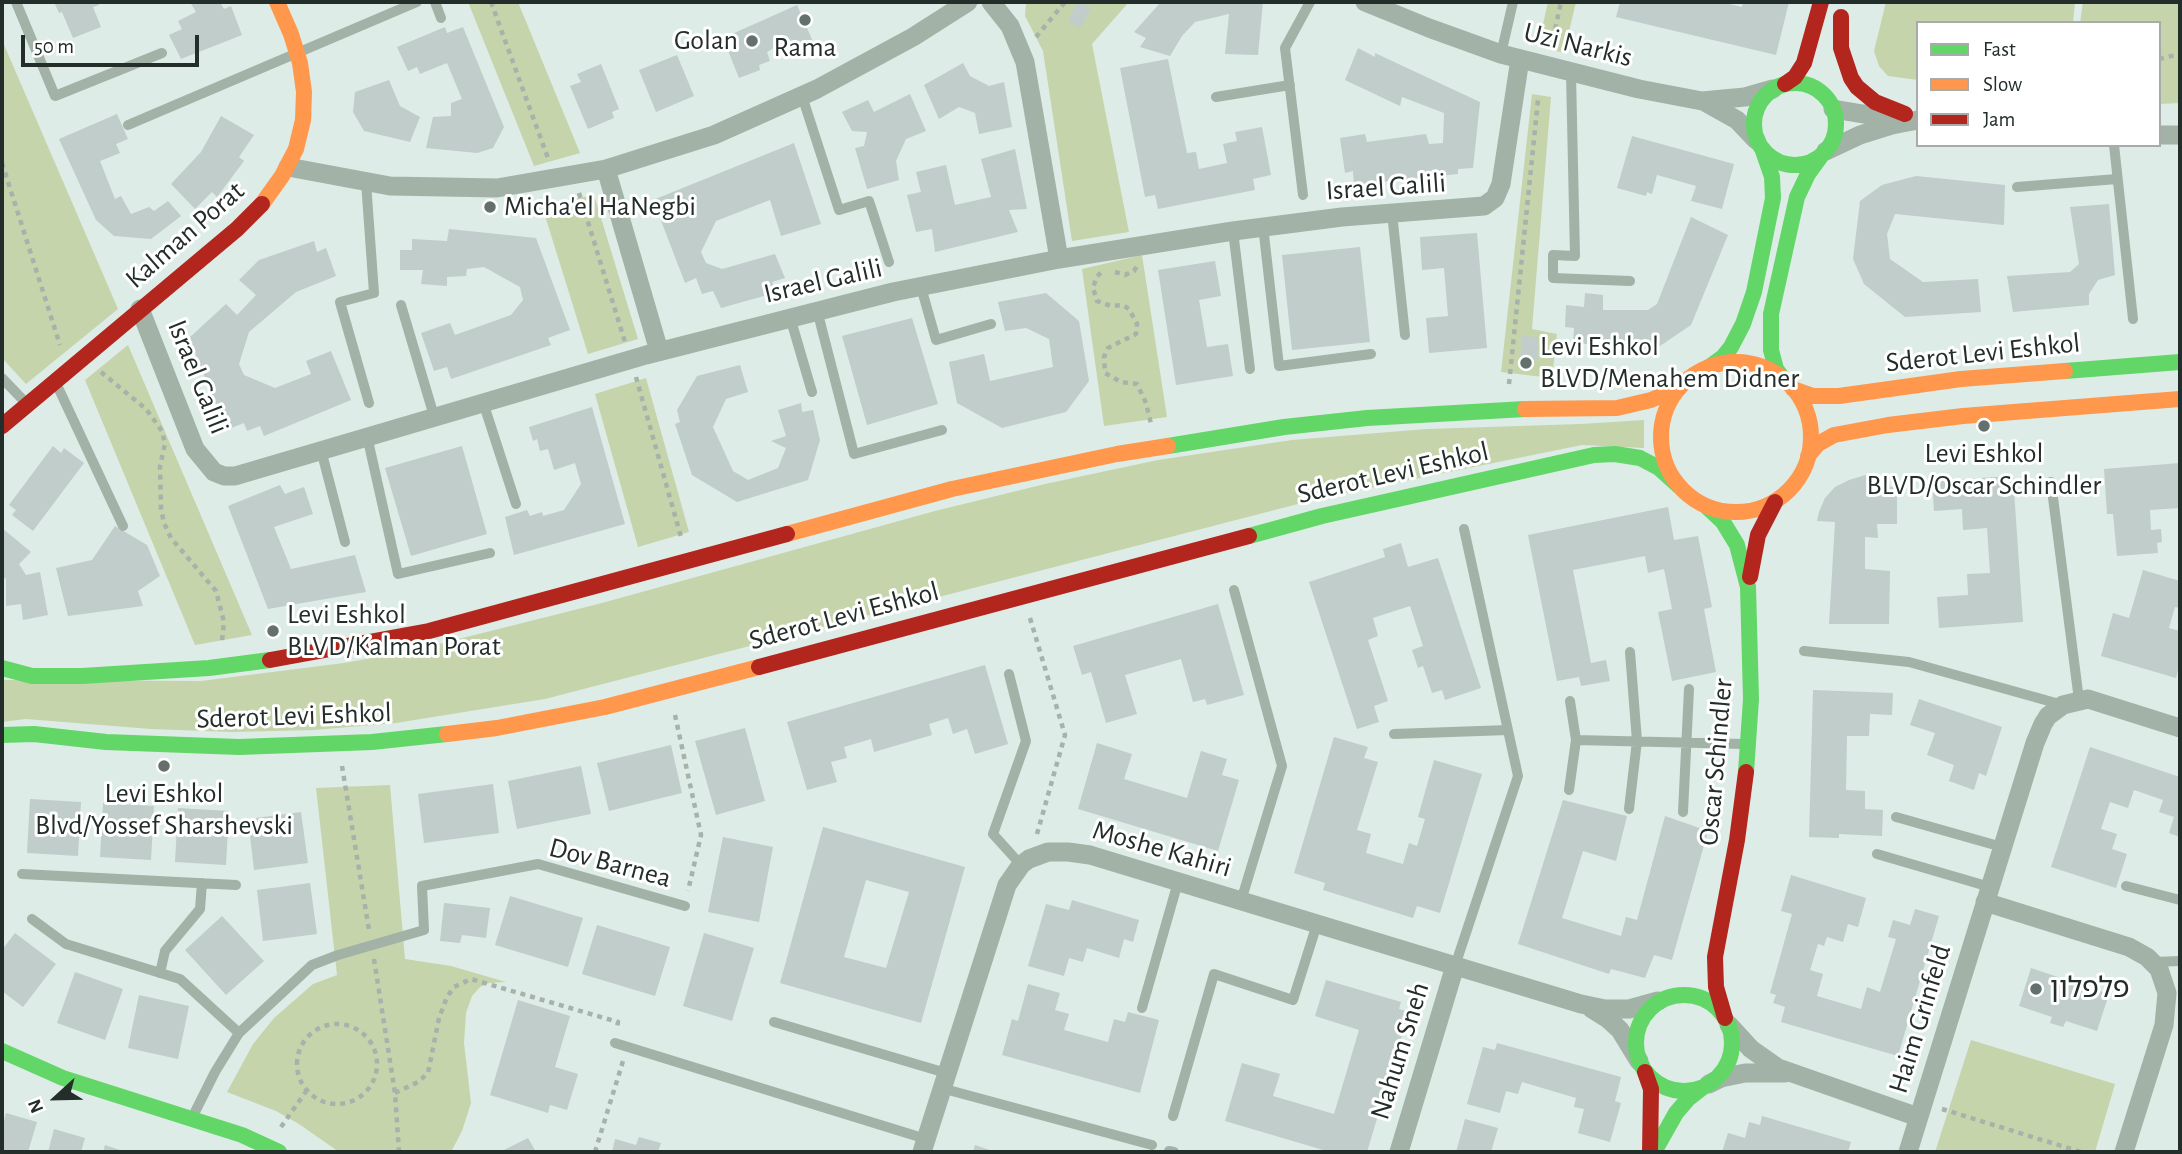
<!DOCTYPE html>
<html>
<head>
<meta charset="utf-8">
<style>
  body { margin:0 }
  #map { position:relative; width:2182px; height:1154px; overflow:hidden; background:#ddece7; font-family:"Alegreya Sans",sans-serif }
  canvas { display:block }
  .frame { position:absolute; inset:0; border:4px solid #232d2a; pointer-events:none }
  .legend { position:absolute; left:1916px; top:21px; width:245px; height:126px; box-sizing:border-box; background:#fff; border:2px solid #a7abaa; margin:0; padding:9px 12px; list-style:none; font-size:21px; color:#232d2a }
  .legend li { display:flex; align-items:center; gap:14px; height:35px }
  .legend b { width:35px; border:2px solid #a7abaa }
  .north { position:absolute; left:21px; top:1063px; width:70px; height:70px; -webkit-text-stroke:5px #fff; paint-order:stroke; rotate:248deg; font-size:19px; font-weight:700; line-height:28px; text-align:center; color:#232d2a }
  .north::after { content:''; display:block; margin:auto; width:24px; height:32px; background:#232d2a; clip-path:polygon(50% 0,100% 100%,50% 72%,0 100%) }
  .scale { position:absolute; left:21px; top:35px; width:178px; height:32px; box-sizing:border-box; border:4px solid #232d2a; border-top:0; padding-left:9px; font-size:21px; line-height:24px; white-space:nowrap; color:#232d2a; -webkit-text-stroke:5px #fff; paint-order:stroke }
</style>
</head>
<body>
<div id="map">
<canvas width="2182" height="1154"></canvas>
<div class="frame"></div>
<ul class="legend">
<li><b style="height:9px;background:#63d668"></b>Fast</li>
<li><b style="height:9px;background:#ff974d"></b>Slow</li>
<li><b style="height:9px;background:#b3261e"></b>Jam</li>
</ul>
<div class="north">N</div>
<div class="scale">50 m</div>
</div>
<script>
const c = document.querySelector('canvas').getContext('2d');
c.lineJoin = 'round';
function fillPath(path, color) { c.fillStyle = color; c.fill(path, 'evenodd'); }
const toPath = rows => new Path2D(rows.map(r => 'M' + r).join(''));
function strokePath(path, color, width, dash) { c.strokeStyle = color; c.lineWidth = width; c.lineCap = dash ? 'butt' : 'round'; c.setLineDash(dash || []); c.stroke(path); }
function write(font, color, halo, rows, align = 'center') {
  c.font = font + ' "Alegreya Sans","Noto Sans Hebrew",sans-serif'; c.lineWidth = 6; c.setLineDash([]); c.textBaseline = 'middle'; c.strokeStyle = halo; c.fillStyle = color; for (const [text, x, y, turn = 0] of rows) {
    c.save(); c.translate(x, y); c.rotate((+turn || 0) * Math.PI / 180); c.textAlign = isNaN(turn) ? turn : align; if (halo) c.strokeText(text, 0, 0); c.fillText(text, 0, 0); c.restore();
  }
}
fillPath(toPath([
  [468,2,518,2,580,153,534,166],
  [1026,2,1129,2,1092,44,1129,232,1072,241,1043,51,1025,16],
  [1548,2,1576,2,1564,53,1538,46],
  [1886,2,2075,2,2073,23,1918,23,1918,80,1888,76,1879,66,1874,51],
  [2083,2,2180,2,2180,103,2159,104,2159,23,2080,23],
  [2,40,118,309,26,384,2,358],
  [1532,94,1551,97,1532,329,1557,334,1552,378,1501,372],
  [594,195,638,339,588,354,542,206],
  [1142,255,1167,417,1104,426,1082,269],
  [128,345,252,635,195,645,85,380],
  [646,378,689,532,638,547,595,394],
  [1644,420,1644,448,1582,445,1321,498,545,699,396,723,314,730,232,732,151,729,26,719,2,722,2,680,201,681,344,663,411,651,602,603,935,511,1045,484,1158,460,1292,440,1426,429,1581,424],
  [390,785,405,959,451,966,506,982,489,983,480,987,472,996,466,1013,464,1043,471,1103,462,1131,451,1152,339,1152,299,1124,276,1111,227,1092,253,1044,274,1018,313,984,337,975,316,788],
  [1971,1040,2115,1084,2095,1152,1935,1152]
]), '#c6d4ab');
fillPath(toPath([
  [54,2,97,2,99,5,93,7,101,27,73,38,62,12,59,13],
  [190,2,220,2,224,9,231,6,242,35,181,59,169,35,182,29,178,21,196,12],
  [1077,2,1091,8,1081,28,1068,22],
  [1161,2,1263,2,1258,55,1225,54,1229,14,1195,22,1182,36,1170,56,1140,47,1146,38,1134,32],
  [1620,2,1721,2,1742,7,1743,2,1789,2,1776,55,1616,17],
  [797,5,814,44,790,55,788,51,779,55,776,47,767,52,770,61,759,65,760,70,739,78,723,38],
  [445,27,447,33,463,27,504,127,493,148,477,153,426,148,433,117,451,116,451,103,462,99,447,63,420,74,417,67,408,71,397,47],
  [1358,48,1375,57,1375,53,1480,102,1473,168,1458,169,1458,174,1354,185,1353,171,1345,173,1340,138,1365,134,1367,142,1426,134,1429,144,1443,143,1444,113,1402,97,1400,106,1345,80],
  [677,55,694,96,656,112,639,70],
  [1168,59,1187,153,1196,152,1199,169,1227,163,1223,144,1237,141,1235,132,1262,127,1271,175,1253,179,1255,190,1158,209,1155,195,1145,197,1120,68],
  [963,63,970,76,989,86,1004,82,1012,127,979,134,975,113,959,107,939,119,924,85],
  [601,64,619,109,612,112,614,118,588,129,570,86,581,82,577,74],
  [389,80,400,106,420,117,410,142,364,131,353,112,355,92],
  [910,94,926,131,906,139,896,161,899,180,867,189,855,148,864,146,867,132,852,131,842,112,868,100,874,112],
  [117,114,128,139,116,144,120,153,100,161,115,199,121,196,131,214,149,207,154,211,168,201,181,216,151,239,114,236,96,220,59,139],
  [221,116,254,135,239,157,244,161,217,197,212,192,195,209,171,184,201,152],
  [1632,136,1734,164,1722,209,1691,201,1696,186,1657,175,1652,194,1647,192,1646,196,1617,188],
  [794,143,821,224,781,236,770,200,716,221,701,252,706,263,722,269,775,254,785,278,772,282,778,292,721,308,713,291,702,294,696,278,685,283,653,200],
  [1015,149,1027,209,1009,210,1018,232,935,252,932,229,916,232,907,195,921,192,916,172,946,165,955,205,991,197,981,159],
  [1916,176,2005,185,2004,225,1895,214,1887,234,1890,259,1923,282,1978,279,1981,312,1905,317,1864,284,1853,259,1860,201,1882,185],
  [2109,204,2115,275,2098,280,2089,294,2089,305,2013,312,2007,276,2070,272,2079,264,2070,207],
  [1691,217,1728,235,1691,325,1657,348,1591,350,1592,344,1573,344,1574,328,1565,327,1566,305,1584,307,1585,293,1603,295,1603,310,1648,310,1657,304],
  [449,229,536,238,570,330,548,338,551,345,451,379,447,367,434,371,421,333,450,323,455,335,511,315,523,300,520,287,484,267,467,269,466,276,447,277,447,286,421,284,423,270,400,270,400,250,412,250,412,239,447,241],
  [1477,233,1487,348,1429,353,1426,318,1448,316,1444,268,1422,270,1420,237],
  [314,241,317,252,326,248,336,276,296,292,249,332,239,364,244,375,275,388,311,374,306,361,331,351,351,400,264,436,260,426,247,431,244,423,226,430,189,338,226,304,237,315,256,295,239,280,259,260],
  [1360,247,1370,342,1292,350,1282,255],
  [1215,261,1221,296,1199,300,1207,347,1228,344,1233,376,1176,385,1158,270],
  [1046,293,1079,321,1089,381,1066,412,1002,428,957,403,949,362,984,354,990,381,1053,367,1049,339,1026,328,1005,331,998,302],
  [912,318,938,404,867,425,842,336],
  [1522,336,1538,337,1537,360,1520,359],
  [740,365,748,392,726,399,713,427,733,471,748,480,778,468,786,448,771,441,786,436,778,410,801,403,802,412,813,410,820,440,808,480,737,502,692,475,675,424,680,422,677,410,697,376],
  [592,407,625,524,514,555,505,517,527,510,530,516,542,512,543,516,564,510,581,484,575,463,554,470,548,449,540,451,537,439,533,441,529,427],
  [53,446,61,453,64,448,84,463,33,531,12,515,16,510,9,505],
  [462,446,487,534,411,556,385,468],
  [2180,463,2180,508,2150,510,2151,530,2161,529,2162,542,2157,543,2158,553,2117,556,2113,514,2107,514,2104,469],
  [1872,473,1872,482,1889,481,1890,487,1897,487,1897,524,1877,524,1878,538,1865,537,1865,569,1890,571,1889,624,1829,624,1835,522,1817,521,1819,512,1825,498,1835,487,1849,480],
  [2013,476,2023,622,1939,628,1937,597,1968,595,1967,574,1990,573,1987,528,1963,530,1962,509,1934,511,1932,481],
  [280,485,285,494,304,487,313,514,274,527,291,569,355,555,366,592,268,609,228,506],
  [1668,507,1674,540,1698,536,1712,607,1704,609,1716,672,1672,681,1658,612,1672,609,1664,569,1648,573,1645,556,1573,570,1591,663,1606,660,1610,681,1581,686,1579,677,1557,681,1528,535],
  [115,526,147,545,160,576,138,591,143,606,68,616,56,568,92,560],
  [2,528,31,552,19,564,26,575,40,572,48,615,23,620,21,604,6,606,6,579,2,576],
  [1401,543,1408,567,1438,558,1481,688,1445,700,1442,690,1432,693,1423,666,1418,668,1412,650,1423,646,1410,606,1373,618,1378,636,1368,640,1388,701,1374,706,1379,722,1357,729,1309,582,1385,557,1383,549],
  [2143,570,2180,581,2180,608,2175,607,2169,628,2180,631,2180,662,2176,678,2101,656,2113,613,2129,618],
  [1218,604,1244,695,1207,705,1205,699,1193,702,1181,659,1125,675,1137,714,1106,723,1091,672,1082,675,1073,646],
  [985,665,1008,744,975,754,967,729,953,734,948,718,929,724,932,735,874,752,871,739,844,747,847,758,831,762,837,782,807,790,787,722],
  [1813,690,1893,693,1892,715,1870,714,1869,736,1847,736,1846,790,1865,791,1865,809,1883,810,1882,836,1839,834,1839,838,1809,837],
  [1919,699,2002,727,1986,776,1979,773,1974,790,1949,781,1954,765,1927,755,1935,733,1910,725],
  [745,728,765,801,716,815,695,741],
  [1334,737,1368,747,1364,758,1378,762,1357,830,1371,834,1366,853,1403,864,1409,843,1417,846,1425,819,1418,817,1434,760,1482,774,1440,913,1417,906,1413,918,1323,890,1325,883,1294,873],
  [1097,743,1132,754,1124,779,1187,798,1201,751,1227,759,1222,775,1239,780,1218,851,1078,809],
  [671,745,682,793,609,811,597,763],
  [2090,747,2180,777,2180,837,2169,833,2174,817,2159,812,2163,800,2134,790,2128,808,2110,802,2101,829,2117,834,2112,849,2127,854,2116,888,2051,867],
  [581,766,591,814,517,829,508,781],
  [493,784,499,833,424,843,418,794],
  [30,799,81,802,78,856,27,853],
  [1563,800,1627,816,1616,861,1583,851,1562,918,1621,936,1626,917,1637,920,1665,816,1708,831,1672,960,1654,955,1645,978,1611,969,1609,974,1518,944],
  [103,803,154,806,151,860,100,857],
  [178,808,229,811,226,865,175,862],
  [301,812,308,863,254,870,248,819],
  [823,827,965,867,921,1023,780,983],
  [866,880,909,892,886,968,844,957],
  [723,837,773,847,759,922,708,912],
  [1791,875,1866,898,1858,927,1848,924,1843,942,1827,937,1824,946,1818,944,1810,970,1823,974,1817,996,1861,1009,1867,987,1880,992,1896,939,1888,937,1893,920,1910,925,1915,909,1939,916,1898,1056,1781,1022,1785,1007,1773,1003,1776,995,1770,993,1792,914,1781,911],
  [310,883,317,934,263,941,257,890],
  [510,896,583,918,568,967,495,945],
  [1072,900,1139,920,1133,942,1124,939,1119,958,1087,948,1083,962,1069,958,1064,976,1028,966,1046,904,1069,910],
  [444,903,490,908,486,938,462,935,460,943,440,941],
  [222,916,264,961,226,995,185,950],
  [597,925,670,947,655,996,582,974],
  [15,933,56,964,23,1007,2,991,2,950],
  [704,933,754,948,732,1021,683,1006],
  [2031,968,2109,994,2097,1031,2066,1021,2063,1027,2050,1023,2052,1017,2019,1006],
  [75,972,123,989,105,1040,57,1023],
  [1326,980,1401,1002,1399,1009,1409,1012,1367,1152,1330,1152,1225,1121,1242,1063,1280,1074,1273,1096,1334,1114,1359,1030,1315,1016],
  [1028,984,1060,993,1055,1010,1069,1014,1064,1030,1108,1042,1114,1019,1125,1022,1128,1012,1159,1020,1140,1093,1002,1055,1012,1019,1018,1021],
  [139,995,189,1006,178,1059,128,1048],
  [518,1000,570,1016,555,1067,578,1074,567,1110,550,1105,548,1113,490,1095],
  [1497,1043,1621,1077,1615,1101,1621,1103,1610,1142,1578,1133,1584,1109,1574,1107,1576,1098,1522,1082,1518,1094,1506,1091,1500,1113,1467,1104,1483,1047,1495,1050],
  [6,1113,37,1122,28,1152,2,1150,2,1128],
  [1762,1116,1851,1142,1848,1152,1722,1152,1728,1133,1745,1138,1749,1122,1760,1125],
  [1465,1119,1498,1128,1491,1152,1456,1152],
  [54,1129,85,1138,81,1152,48,1152],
  [639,1137,661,1143,658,1152,612,1152,615,1139,636,1145],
  [528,1138,536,1152,500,1152],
  [105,1145,126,1152,103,1152],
  [975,1145,995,1152,973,1152]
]), '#c0cdcb');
strokePath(toPath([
  [491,2,549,161],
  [1036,37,1065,2],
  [1556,49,1555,30,1561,2],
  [2159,59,2180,54],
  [2,163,60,345],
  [579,193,625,342],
  [1115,272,1125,275,1134,271,1137,266],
  [1101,273,1097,276,1093,288,1097,301,1111,306,1123,305,1129,309,1137,324,1136,334,1108,348,1104,357,1105,373,1121,382,1137,384,1146,403,1151,424],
  [101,372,146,409,162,431,165,444,160,466,161,509,164,523,171,538,216,591,224,622,222,641],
  [636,377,681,537],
  [1509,384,1538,100],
  [1030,618,1065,735,1037,834],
  [675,715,701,835,688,891],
  [342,766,369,930],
  [374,959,395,1093,399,1152],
  '297 1064a40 40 0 1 1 80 0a40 40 0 1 1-80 0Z',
  [395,1093,418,1082,428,1073,439,1018,447,997,454,987,471,979,618,1022,617,1028],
  [1942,1109,2081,1152],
  [281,1127,307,1090],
  [595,1152,623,1061]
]), '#a6b2aa', 4.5, [5, 5]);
strokePath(toPath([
  [16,2,55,96,162,53],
  [435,2,441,18],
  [1501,54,1513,2],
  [1571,74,1575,256,1553,255,1553,278,1630,281],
  [802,96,839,210,869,201,889,262],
  [1216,97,1290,85],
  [128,125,417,2],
  [2114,145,2133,319],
  [366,182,374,293,340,302,369,403],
  [2017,187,2117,179],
  [1303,195,1285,48,1310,2],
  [1392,213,1405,335],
  [1263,226,1279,366,1371,354],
  [1233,231,1250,369],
  [921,287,936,340,991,324],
  [401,305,434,416],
  [817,310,854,454,942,430],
  [790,317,812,392],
  [2,378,26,403],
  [56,383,123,526],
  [483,402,516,504],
  [367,436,398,574,490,553],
  [321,450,345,542],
  [2051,482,2079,700],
  [1234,590,1282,766,1241,901],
  [1804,651,1909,662,2063,705],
  [1009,674,1026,741,993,834,1021,865],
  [1394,734,1508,730],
  [1576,740,1744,744],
  [1569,790,1576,740,1570,701],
  [1629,809,1637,741,1630,652],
  [1683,812,1689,689],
  [1896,817,2002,847],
  [1877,854,1990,887],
  [22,874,236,885],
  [2126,886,2180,900],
  [32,919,66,944,180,979,239,1033],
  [2154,962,2180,961],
  [1455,966,1518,776,1464,529],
  [160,973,165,951,200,909,202,883],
  [1142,1008,1178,882],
  [774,1022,946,1073],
  [615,1043,926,1139],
  [941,1088,1152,1145],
  [1173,1116,1214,974,1293,1000,1317,924],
  [192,1118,215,1072,239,1033,312,965,338,955,424,930,422,886,538,864,685,906],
  [1169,1151,1174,1152]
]), '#a3b2a6', 10);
strokePath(toPath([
  [991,2,1010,26,1025,62,1059,259],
  [1365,2,1429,28,1501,54,1639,89,1702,101,1745,97,1773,89],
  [1703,101,1737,120,1756,140],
  [1833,109,1863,114,1896,114],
  [2159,135,2180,135],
  [1826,151,1860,135,1892,125,1918,120],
  [288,167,390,186,497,188,606,169,714,135,817,89,913,37,968,2],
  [606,169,659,351],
  [140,309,195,449,214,472,224,476,235,476,646,355,893,292,1059,259,1233,231,1342,217,1484,206,1495,198,1501,184,1520,59],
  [1985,902,2129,947,2147,957,2159,969,2167,993,2164,1025,2124,1152],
  [1592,1009,1608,1019,1620,1030,1639,1061],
  [1729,1025,1751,1049,1778,1068,1918,1117],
  [1709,1084,1721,1078,1745,1073,1785,1073],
  [922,1152,1007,885,1021,865,1029,859,1048,852,1068,852,1090,855,1581,1004,1605,1009,1629,1009,1658,1001],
  [1399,1152,1455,966],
  [1908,1152,2035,743,2043,724,2048,716,2063,705,2088,699,2180,728]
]), '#a3b2a6', 19);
strokePath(toPath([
  '1754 124a41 41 0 1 1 82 0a41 41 0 1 1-82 0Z',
  [1708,368,1723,357,1731,347,1743,324,1754,292,1773,198,1772,177,1763,151],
  [2065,371,2180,362],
  [1785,381,1776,369,1771,350,1771,314,1797,197,1808,174,1821,156],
  [1168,446,1284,427,1367,418,1525,409],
  [1707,507,1723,522,1737,545,1748,587,1751,699,1746,772],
  [1249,536,1322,516,1594,455,1615,454,1640,458,1659,468,1679,486],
  [2,668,32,676,82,676,209,668,270,660],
  [2,735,34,734,106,742,239,747,372,742,447,734],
  '1636 1043a48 48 0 1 1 96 0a48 48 0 1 1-96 0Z',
  [2,1051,63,1078,242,1135,279,1152],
  [1654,1152,1676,1113,1688,1099,1702,1088]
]), '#63d668', 16);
strokePath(toPath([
  [262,204,282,176,296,149,303,120,304,92,300,63,291,34,277,2],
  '1661 437a75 75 0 1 1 150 0a75 75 0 1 1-150 0Z',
  [1793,389,1813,396,1839,396,1961,379,2065,371],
  [1525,409,1617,408,1651,400,1679,388],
  [1808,456,1818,444,1834,435,1888,425,1963,416,2180,399],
  [787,534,952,489,1117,454,1168,446],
  [447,734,497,728,605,707,759,667]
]), '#ff974d', 16);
strokePath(toPath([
  [1841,17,1841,48,1851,78,1857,87,1875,102,1905,114],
  [1785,84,1795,77,1804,63,1821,2],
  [2,426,237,229,262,204],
  [1750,577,1758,535,1775,502],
  [270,660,429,631,787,534],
  [759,667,1249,536],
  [1725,1018,1716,987,1715,957,1737,840,1746,772],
  [1645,1072,1651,1089,1650,1152]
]), '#b3261e', 16);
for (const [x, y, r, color] of [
  [805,20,7,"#64706c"],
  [752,41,7,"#64706c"],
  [490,207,7,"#64706c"],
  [1526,363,7,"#64706c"],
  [1984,426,7,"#64706c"],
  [273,631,7,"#64706c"],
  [164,766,7,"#64706c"],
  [2036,989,7,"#64706c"]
]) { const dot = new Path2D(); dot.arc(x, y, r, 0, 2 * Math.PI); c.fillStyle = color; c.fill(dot); strokePath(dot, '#fff', 2.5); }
write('28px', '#232d2a', '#fff', [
  ["Golan",738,41,"right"],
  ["Rama",805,48,"center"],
  ["Micha'el HaNegbi",504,207],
  ["Levi Eshkol",1540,347],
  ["BLVD/Menahem Didner",1540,379],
  ["Levi Eshkol",1984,454,"center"],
  ["BLVD/Oscar Schindler",1984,486,"center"],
  ["Levi Eshkol",287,615],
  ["BLVD/Kalman Porat",287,647],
  ["Levi Eshkol",164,794,"center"],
  ["Blvd/Yossef Sharshevski",164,826,"center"],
  ["פלפלון",2050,989]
], 'left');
write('28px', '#232d2a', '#fff', [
  ["Uzi Narkis",1578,45,14],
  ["Israel Galili",1386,187,-4],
  ["Kalman Porat",185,235,-41],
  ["Israel Galili",823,281,-13],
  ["Sderot Levi Eshkol",1983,353,-6],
  ["Israel Galili",198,377,68],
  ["Sderot Levi Eshkol",1393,473,-13],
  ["Sderot Levi Eshkol",844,616,-15],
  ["Sderot Levi Eshkol",294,716,-2],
  ["Oscar Schindler",1716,762,-85],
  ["Moshe Kahiri",1162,849,16],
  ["Dov Barnea",610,863,15],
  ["Haim Grinfeld",1920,1019,-73],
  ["Nahum Sneh",1400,1051,-73]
]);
</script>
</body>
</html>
